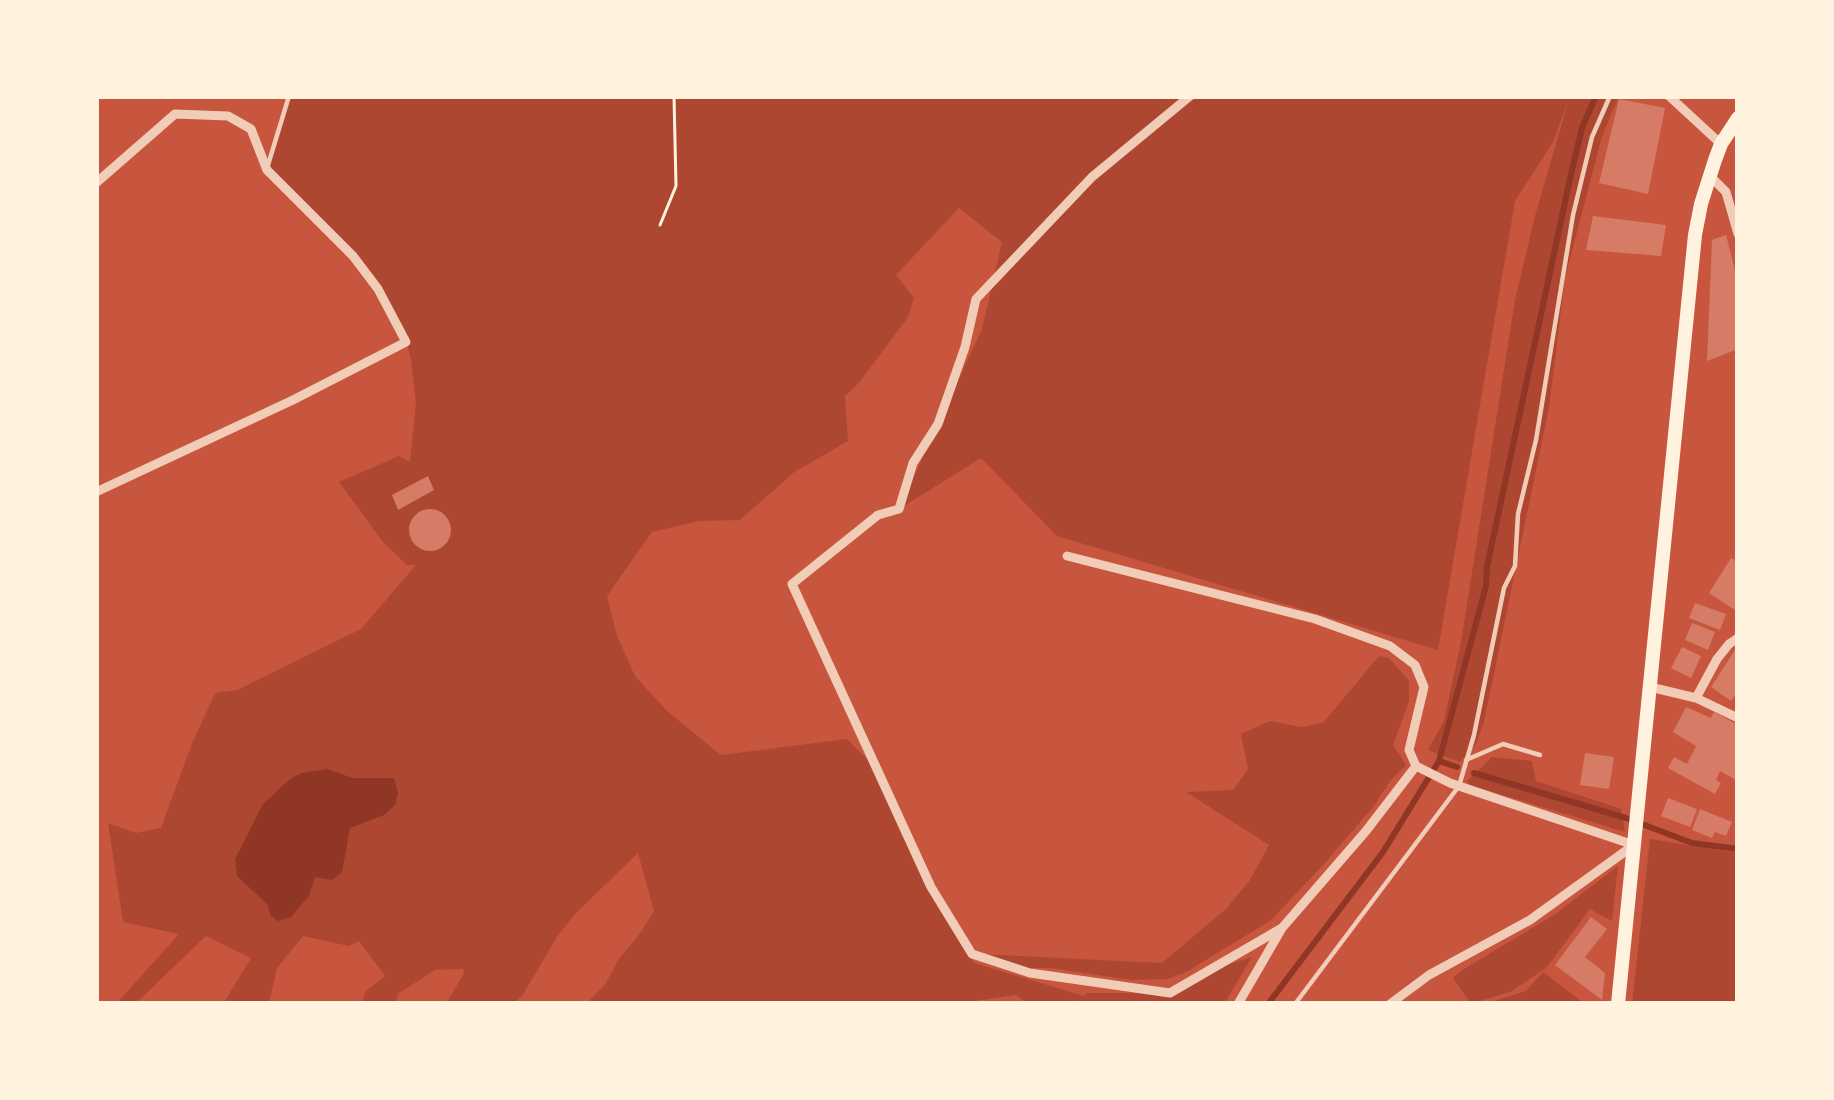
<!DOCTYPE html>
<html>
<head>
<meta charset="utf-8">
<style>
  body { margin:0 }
  #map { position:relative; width:1834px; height:1100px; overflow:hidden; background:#c8553d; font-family:"Roboto Serif",serif }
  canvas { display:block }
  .frame { position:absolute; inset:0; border:99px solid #fff3e0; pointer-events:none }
</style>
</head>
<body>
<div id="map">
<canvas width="1834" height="1100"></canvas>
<div class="frame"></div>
</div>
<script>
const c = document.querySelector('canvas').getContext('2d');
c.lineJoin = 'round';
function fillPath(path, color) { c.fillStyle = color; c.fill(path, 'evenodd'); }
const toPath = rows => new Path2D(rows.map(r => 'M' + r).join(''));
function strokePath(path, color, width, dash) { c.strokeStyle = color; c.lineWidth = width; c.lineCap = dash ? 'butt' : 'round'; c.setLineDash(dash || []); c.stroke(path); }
fillPath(toPath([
  [289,96,1619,96,1602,136,1565,278,1549,407,1484,722,1475,746,1460,762,1428,750,1444,721,1461,642,1515,300,1535,216,1569,99,1553,142,1515,201,1438,650,1057,536,981,458,899,509,982,329,1002,242,959,208,896,275,914,298,908,317,859,383,845,396,848,441,793,473,740,520,699,521,652,532,607,596,617,636,635,676,668,712,721,755,847,739,875,767,915,852,974,963,1084,996,1087,993,1170,993,1201,973,1252,957,1224,1004,1077,1004,1079,1000,1074,1004,1027,1004,1016,995,955,1004,586,1004,605,985,618,960,639,935,654,911,638,853,574,915,557,937,522,996,513,1004,462,1004,462,1000,460,1004,446,1004,464,973,463,969,435,970,399,993,395,1004,361,1004,366,991,385,976,359,941,349,946,303,936,277,968,269,1004,223,1004,251,958,206,936,135,1004,116,1004,179,934,123,922,108,823,136,833,161,828,191,746,215,693,237,690,361,629,416,565,407,565,383,542,339,482,399,456,410,462,416,403,411,359,406,342,353,256,267,170],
  [1379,656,1389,658,1409,681,1409,701,1393,745,1406,765,1391,780,1373,807,1324,864,1271,920,1188,971,1168,979,1132,980,1050,968,1014,968,977,954,1162,963,1226,909,1250,880,1269,845,1186,792,1233,790,1248,769,1241,734,1270,721,1301,727,1323,723],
  [1492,757,1532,761,1536,781,1621,809,1625,832,1470,785,1467,781],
  [1650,839,1738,853,1738,1004,1632,1004],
  [1618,866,1612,921,1590,909,1547,967,1512,991,1471,1004,1453,978,1459,972,1554,915],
  [1543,972,1585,1004,1484,1004,1526,991]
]), '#ae4732');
fillPath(toPath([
  [328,769,352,778,394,778,398,793,395,805,384,815,350,828,342,872,332,880,315,877,309,896,291,917,278,921,271,916,267,904,237,876,235,859,263,804,289,780,301,773]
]), '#8f3625');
strokePath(toPath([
  [1439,761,1457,767],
  [1474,773,1626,818,1692,843,1738,849],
  [1268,1004,1383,852,1439,761,1486,586,1487,567,1571,174,1582,128,1596,96]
]), '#8f3625', 6);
fillPath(toPath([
  [1619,99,1665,108,1648,194,1599,183],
  [1593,216,1666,225,1661,256,1586,250],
  [1726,235,1738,282,1738,349,1707,361,1712,240],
  [428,476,434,490,398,510,392,495],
  '409 530a21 21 0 1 1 42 0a21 21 0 1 1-42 0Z',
  [1731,558,1738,562,1738,612,1709,593],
  [1695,603,1726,614,1720,630,1689,618],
  [1692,623,1715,632,1708,650,1685,640],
  [1682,647,1701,656,1691,678,1671,668],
  [1735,650,1738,653,1738,691,1731,701,1711,687],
  [1686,707,1711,718,1714,712,1738,725,1738,781,1720,771,1716,780,1721,783,1715,794,1668,768,1674,757,1687,764,1696,746,1673,732],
  [1585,753,1614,757,1609,789,1580,785],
  [1668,798,1697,809,1690,827,1661,816],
  [1700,809,1732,822,1726,836,1715,832,1712,838,1692,830],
  [1591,917,1607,929,1585,957,1605,973,1602,1000,1555,965]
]), '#d67c66');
strokePath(toPath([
  [660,225,676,186,674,96]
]), '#fff3e0', 3);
strokePath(toPath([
  [268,165,289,96],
  [1466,760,1503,744,1540,755],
  [1295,1004,1459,786,1474,735,1504,588,1515,566,1518,514,1536,440,1573,215,1592,137,1610,96]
]), '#f1ccb7', 4.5);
strokePath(toPath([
  [1190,96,1092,177,976,299,965,347,938,424,913,463,899,509,878,515,792,584,931,887,972,954,1030,973,1170,993,1282,928],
  [1669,96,1721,144],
  [1710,176,1726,192,1738,234],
  [96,183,175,114,228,116,251,129,267,170,353,256,378,289,406,342,293,400,96,492],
  [1067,556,1315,619,1390,646,1415,665,1424,687,1409,750,1416,766,1450,783,1634,845],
  [1650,687,1696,698,1738,718],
  [1696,698,1717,659,1729,644,1738,638],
  [1238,1004,1282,928,1366,831,1416,766],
  [1390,1004,1429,975,1530,920,1634,845]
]), '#f1ccb7', 9);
strokePath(toPath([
  [1618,1004,1695,235,1701,204,1715,160,1721,144,1738,118]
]), '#fff3e0', 14);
</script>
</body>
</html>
